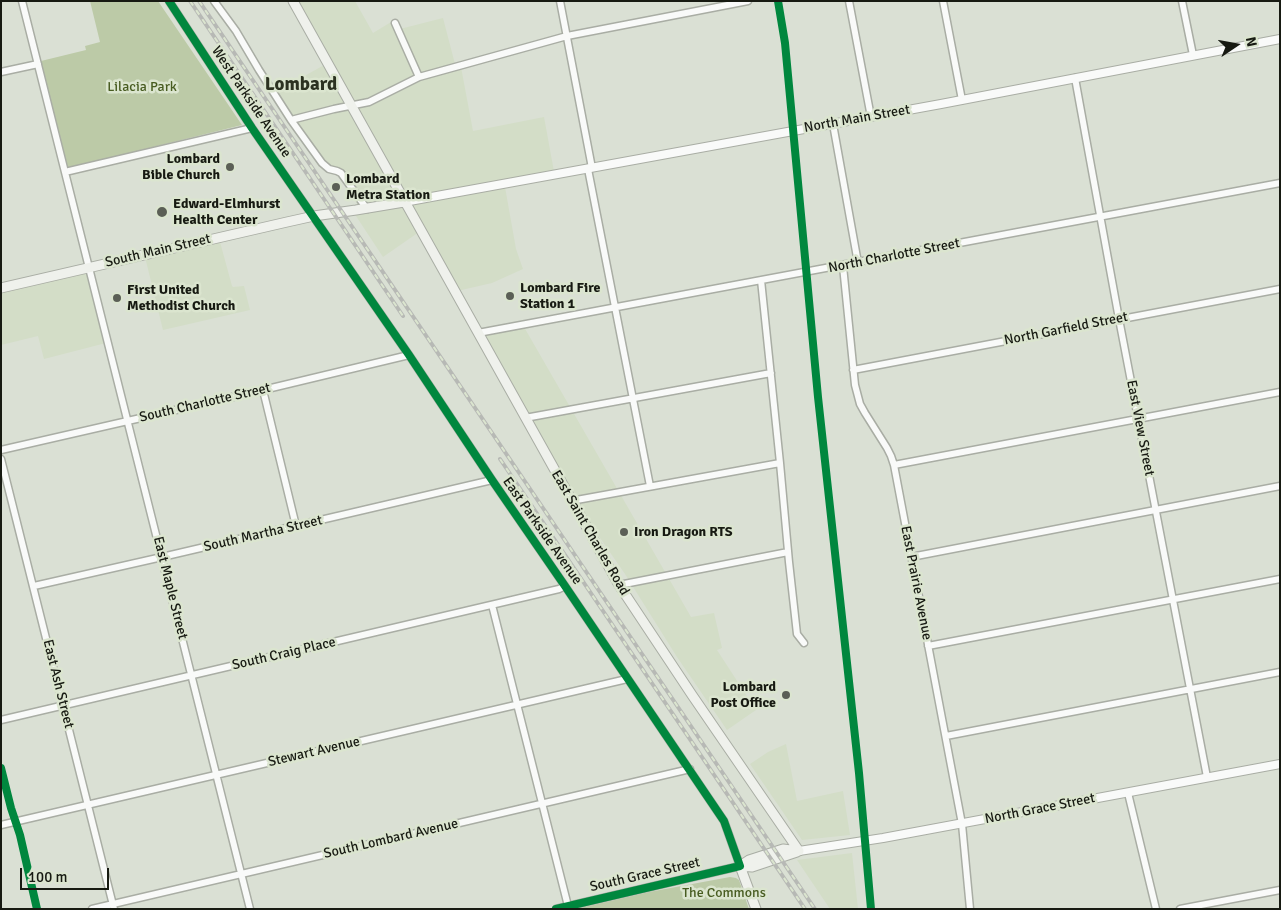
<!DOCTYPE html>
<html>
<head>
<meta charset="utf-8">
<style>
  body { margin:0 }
  #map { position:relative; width:1281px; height:910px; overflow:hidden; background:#dae0d4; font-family:Signika,sans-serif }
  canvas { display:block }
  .frame { position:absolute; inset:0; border:2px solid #171a12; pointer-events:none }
  .north { position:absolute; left:1211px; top:20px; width:50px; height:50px; -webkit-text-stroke:4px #dbe5cf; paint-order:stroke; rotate:78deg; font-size:14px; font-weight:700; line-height:20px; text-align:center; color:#171a12 }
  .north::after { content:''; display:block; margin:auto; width:18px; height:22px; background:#171a12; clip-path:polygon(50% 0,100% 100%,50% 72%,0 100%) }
  .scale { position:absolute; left:20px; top:868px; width:89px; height:22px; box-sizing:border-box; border:2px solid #171a12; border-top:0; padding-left:6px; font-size:15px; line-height:18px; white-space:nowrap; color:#171a12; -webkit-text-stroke:4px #dbe5cf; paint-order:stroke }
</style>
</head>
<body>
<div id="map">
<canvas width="1281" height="910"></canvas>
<div class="frame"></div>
<div class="north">N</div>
<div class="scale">100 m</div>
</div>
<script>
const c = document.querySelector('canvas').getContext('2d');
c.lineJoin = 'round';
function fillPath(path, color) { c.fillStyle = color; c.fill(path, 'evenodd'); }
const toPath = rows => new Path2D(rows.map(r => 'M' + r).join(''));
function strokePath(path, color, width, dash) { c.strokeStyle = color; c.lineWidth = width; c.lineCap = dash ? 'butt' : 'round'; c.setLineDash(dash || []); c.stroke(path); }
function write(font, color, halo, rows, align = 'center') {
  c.font = font + ' Signika,sans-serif'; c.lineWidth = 5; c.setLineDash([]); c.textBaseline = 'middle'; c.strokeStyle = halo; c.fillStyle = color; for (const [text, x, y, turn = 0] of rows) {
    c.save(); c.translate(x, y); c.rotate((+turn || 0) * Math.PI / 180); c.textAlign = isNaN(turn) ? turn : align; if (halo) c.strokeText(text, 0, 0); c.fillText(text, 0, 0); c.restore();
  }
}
fillPath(toPath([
  [297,1,355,1,373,33,396,19,400,29,443,18,455,64,461,67,473,131,544,117,555,177,505,187,516,249,523,269,492,283,457,291],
  [326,64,401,200,360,208,345,182,339,175,333,173,325,171,272,94],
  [403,205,419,232,383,257,354,213],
  [220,242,232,286,233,287,244,286,250,310,163,330,145,257],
  [87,270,106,343,44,359,38,336,1,345,1,291],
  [524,327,691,617,714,613,722,648,717,650,756,710,727,730,677,657,625,574,573,499,483,336],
  [786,744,797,801,843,791,850,835,802,840,750,764,768,752],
  [852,853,858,909,830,909,797,860]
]), '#d3ddc7');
fillPath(toPath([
  [90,1,158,1,242,125,68,168,41,61,86,50,85,46,100,42],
  [730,877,736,878,739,880,749,909,576,909,649,892]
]), '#bccaa7');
const minor = toPath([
  [22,1,250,909],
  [169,1,252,128,409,355,492,480,565,586,724,821,740,866,556,909],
  [214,1,236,31,259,70,291,120,322,163,329,169,337,171,341,173,367,209],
  [560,1,592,168],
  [849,1,871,117],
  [943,1,962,100],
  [1182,1,1193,55],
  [395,23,419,77],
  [1,72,38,64],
  [1075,78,1119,319,1207,777],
  [291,120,334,109,369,102,419,77,567,36,748,1],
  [833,124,858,263],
  [588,169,650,486],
  [65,172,252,128],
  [843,266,855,385,860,404,865,413,887,448,891,456,894,465,962,824,970,909],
  [761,280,780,463,789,562,797,634,804,643],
  [478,333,1280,183],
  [853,370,1280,289],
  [263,390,296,526],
  [525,418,771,373],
  [1,450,263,390,409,355],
  [1,459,114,909],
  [894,465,1280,392],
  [571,501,780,463],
  [911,557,1280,486],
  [619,585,788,552],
  [34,586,162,557,492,480],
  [492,605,568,906],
  [928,646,1280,579],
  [1,720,559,589,565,586],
  [946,736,1280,672],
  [1128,793,1156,909],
  [1,825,627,679],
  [92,909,690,769],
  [1180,909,1280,890]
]);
const tertiary = toPath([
  [404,202,941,104,1280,39],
  [799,851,883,838,1280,764]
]);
const secondary = toPath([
  [293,1,619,585,692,695,799,851],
  [1,288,287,222,314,216,356,210,404,202],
  [740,866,749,860,783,849,799,851],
  [740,866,752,867,797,852],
  [740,866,756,909]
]);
strokePath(minor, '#a9ada4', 9);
strokePath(tertiary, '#a9ada4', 10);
strokePath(secondary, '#a9ada4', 11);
strokePath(minor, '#f9faf9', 6);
strokePath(tertiary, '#f9faf9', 8);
strokePath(secondary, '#eff1ec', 9);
const rail = toPath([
  [190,1,403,316],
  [199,1,815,909],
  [500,459,805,909]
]);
strokePath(rail, '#b7b9b5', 4);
strokePath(rail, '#dbe5cf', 2, [5.5]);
strokePath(toPath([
  [169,1,252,128,409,355,492,480,565,586,724,821,740,866,556,909],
  [778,1,785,43,818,397,859,773,871,909],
  [1,768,11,808,20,835,37,909]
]), '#00873e', 8);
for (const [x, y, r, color] of [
  [230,167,5,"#5b5f56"],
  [336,187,5,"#5b5f56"],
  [162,212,6,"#5b5f56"],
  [510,296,5,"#5b5f56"],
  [117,298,5,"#5b5f56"],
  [624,532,5,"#5b5f56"],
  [786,695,5,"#5b5f56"]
]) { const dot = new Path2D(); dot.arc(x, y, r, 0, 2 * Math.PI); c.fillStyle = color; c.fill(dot); strokePath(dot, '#dbe5cf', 2); }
write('14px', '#485c21', '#dbe5cf', [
  ["Lilacia Park",142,87],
  ["The Commons",724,893]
]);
write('14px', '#171a12', '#dbe5cf', [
  ["West Parkside Avenue",251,102,56],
  ["North Main Street",857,119,-10],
  ["South Main Street",158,251,-13],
  ["North Charlotte Street",894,256,-11],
  ["North Garfield Street",1066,329,-11],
  ["South Charlotte Street",205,403,-13],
  ["East View Street",1140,428,79],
  ["East Parkside Avenue",542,531,55],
  ["East Saint Charles Road",590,533,60],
  ["South Martha Street",263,534,-13],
  ["East Prairie Avenue",916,583,79],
  ["East Maple Street",170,588,76],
  ["South Craig Place",284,654,-13],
  ["East Ash Street",58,684,76],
  ["Stewart Avenue",314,752,-13],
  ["North Grace Street",1040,809,-11],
  ["South Lombard Avenue",391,839,-13],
  ["South Grace Street",645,875,-13]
]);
write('bold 14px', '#171a12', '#dbe5cf', [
  ["Lombard",220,159,"right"],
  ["Bible Church",220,175,"right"],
  ["Lombard",346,179],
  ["Metra Station",346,195],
  ["Edward-Elmhurst",173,204],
  ["Health Center",173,220],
  ["Lombard Fire",520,288],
  ["Station 1",520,304],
  ["First United",127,290],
  ["Methodist Church",127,306],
  ["Iron Dragon RTS",634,532],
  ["Lombard",776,687,"right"],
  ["Post Office",776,703,"right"]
], 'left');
write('bold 19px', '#2c3221', '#dbe5cf', [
  ["Lombard",301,85]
]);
</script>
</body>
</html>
